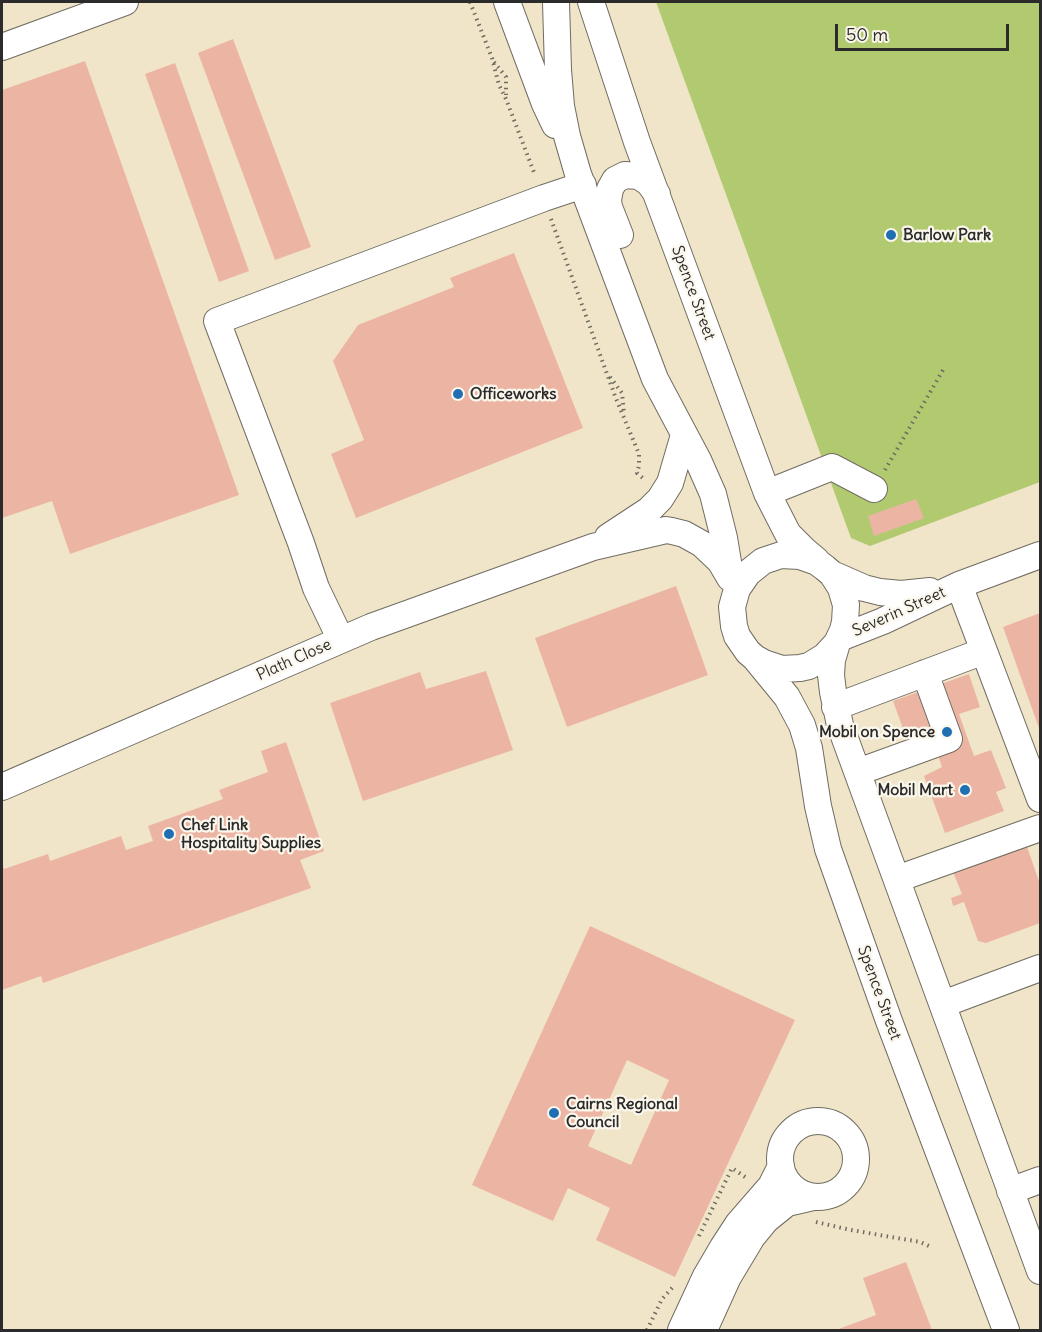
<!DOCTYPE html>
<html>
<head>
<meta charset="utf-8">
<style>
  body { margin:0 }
  #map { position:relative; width:1042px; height:1332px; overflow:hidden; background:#f0e5c9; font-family:Delius,sans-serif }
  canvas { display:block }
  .frame { position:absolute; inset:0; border:3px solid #2b2b2b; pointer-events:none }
  .scale { position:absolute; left:835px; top:24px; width:174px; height:27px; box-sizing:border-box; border:3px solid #2b2b2b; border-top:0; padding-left:8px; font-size:18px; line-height:21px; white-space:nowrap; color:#2b2b2b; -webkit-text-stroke:4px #fbf7ec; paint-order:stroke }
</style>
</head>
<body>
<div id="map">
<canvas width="1042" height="1332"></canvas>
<div class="frame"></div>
<div class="scale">50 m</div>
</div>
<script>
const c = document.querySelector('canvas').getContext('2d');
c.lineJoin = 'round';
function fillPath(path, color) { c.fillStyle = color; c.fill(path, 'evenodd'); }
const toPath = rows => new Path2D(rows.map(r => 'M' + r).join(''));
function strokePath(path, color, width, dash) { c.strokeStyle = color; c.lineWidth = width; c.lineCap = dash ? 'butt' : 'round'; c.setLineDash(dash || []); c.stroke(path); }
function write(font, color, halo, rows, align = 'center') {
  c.font = font + ' Delius,sans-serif'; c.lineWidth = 4.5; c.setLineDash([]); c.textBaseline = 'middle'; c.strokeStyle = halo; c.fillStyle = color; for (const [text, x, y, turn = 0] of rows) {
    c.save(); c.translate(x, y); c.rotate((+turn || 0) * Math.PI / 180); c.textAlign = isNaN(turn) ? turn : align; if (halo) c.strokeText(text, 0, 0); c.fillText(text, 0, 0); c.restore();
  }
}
fillPath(toPath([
  [656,2,1040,2,1040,482,870,546,851,538]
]), '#b1ca70');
fillPath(toPath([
  [233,39,311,247,275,260,198,53],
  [85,61,239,495,70,554,52,501,2,518,2,90],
  [175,63,249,271,219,282,145,74],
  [514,253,583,428,356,518,331,454,364,440,333,361,358,325,454,287,450,278],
  [916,499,924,518,874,536,868,516],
  [676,586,708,675,567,727,535,638],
  [1040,613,1040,731,1003,627],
  [486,671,513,750,363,801,330,703,420,672,426,689],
  [969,674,980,707,959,714,974,756,991,750,1006,788,996,792,1004,811,945,833,924,776,942,767,928,726,905,734,893,701],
  [286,742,324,851,300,860,311,888,43,983,41,976,2,990,2,863,4,869,48,854,50,861,121,836,126,850,153,841,148,826,223,799,219,790,268,772,261,751],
  [1026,844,1040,884,1040,923,986,943,978,941,964,902,953,906,951,898,962,894,953,872],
  [590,926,795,1020,675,1277,596,1240,610,1208,568,1188,553,1221,472,1185],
  [627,1060,669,1080,631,1165,588,1146],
  [906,1262,932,1330,836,1330,876,1315,863,1278]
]), '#ecb5a3');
const minor = toPath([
  [507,2,545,104,555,125],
  [556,2,558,70,561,106,567,136,578,174,655,379,698,460,713,494,724,538,730,574],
  [591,2,637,142,767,493,788,534,804,550,816,560],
  [2,47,125,2],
  [620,235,609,207,608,200,610,189,615,180,625,175,639,176,649,183,657,194],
  [767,493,832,467,874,489],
  [608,537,649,510,660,499,670,483,684,435],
  [832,574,864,588,880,592,901,594,930,591],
  [959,585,1040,799],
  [840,638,883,621,959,585,1040,555],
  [341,640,316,588,301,543,217,321,544,198,583,185],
  [837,643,832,660,831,675,833,692,840,725,1040,1271],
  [755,658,764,663,782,669,800,668,809,666,825,656,837,643,843,630,845,622,846,605,841,588,832,574,825,568,817,562,800,556,781,555,763,561,748,573,737,589,732,607,734,626,737,636,748,652,755,658,787,697,802,725,809,748,818,806,828,849,889,1021,1006,1330],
  [835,707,984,651],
  [858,772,949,739,925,673],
  [2,787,371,627,593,547,666,530,672,531,684,534,702,544,720,561,730,578],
  [897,879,1040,828],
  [943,1004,1040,968],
  '780 1159a38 38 0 1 1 76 0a38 38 0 1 1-76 0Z',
  [1010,1191,1040,1180],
  [681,1330,706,1276,723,1247,738,1224,771,1186,781,1166],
  [704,1330,728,1277,752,1237,766,1220,787,1203,813,1197]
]);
strokePath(minor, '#706c62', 28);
strokePath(toPath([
  [470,2,492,58,499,85,506,99,535,175],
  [494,62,506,77,506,95],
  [551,219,615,396,639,454,639,466,637,473,645,480],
  [610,377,622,393,624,413],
  [885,470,943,370],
  [816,1222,851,1230,920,1242,929,1246],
  [699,1236,732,1168,748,1179],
  [647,1330,662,1299,673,1287]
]), '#706c62', 4, [1.5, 4.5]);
strokePath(minor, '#fff', 26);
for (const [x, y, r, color] of [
  [891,235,6,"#1f6fb2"],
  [458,394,6,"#1f6fb2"],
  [947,732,6,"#1f6fb2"],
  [965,790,6,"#1f6fb2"],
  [169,834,6,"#1f6fb2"],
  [554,1113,6,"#1f6fb2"]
]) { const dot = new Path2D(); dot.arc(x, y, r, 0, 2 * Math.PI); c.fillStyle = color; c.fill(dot); strokePath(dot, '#fbf7ec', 2); }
write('bold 16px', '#2b2b2b', '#fbf7ec', [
  ["Barlow Park",903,235],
  ["Officeworks",470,394],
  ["Mobil on Spence",935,732,"right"],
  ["Mobil Mart",953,790,"right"],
  ["Chef Link",181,825],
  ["Hospitality Supplies",181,843],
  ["Cairns Regional",566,1104],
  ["Council",566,1122]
], 'left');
write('16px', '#2b2b2b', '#fbf7ec', [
  ["Spence Street",693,293,70],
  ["Severin Street",899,612,-24],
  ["Plath Close",294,660,-24],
  ["Spence Street",879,993,70]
]);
</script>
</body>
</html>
